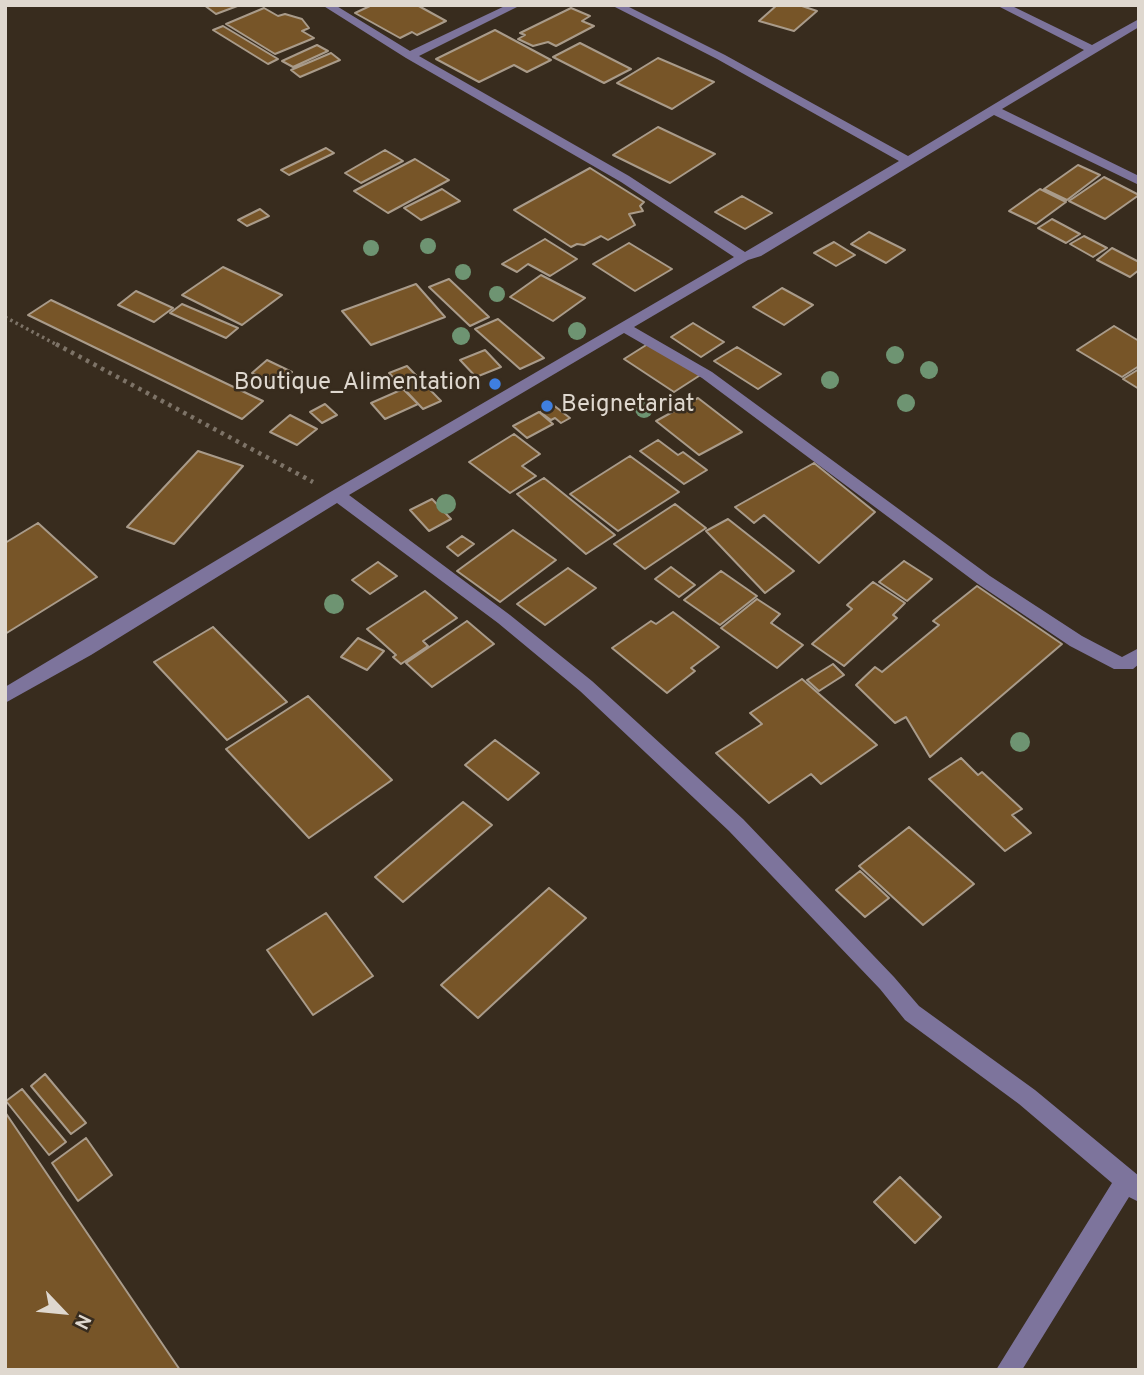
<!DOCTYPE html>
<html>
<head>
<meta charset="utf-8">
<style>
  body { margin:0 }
  #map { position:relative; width:1144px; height:1375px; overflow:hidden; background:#382c1e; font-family:Overpass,sans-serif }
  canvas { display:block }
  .frame { position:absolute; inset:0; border:7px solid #dfd8cf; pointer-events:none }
  .north { position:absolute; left:28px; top:1277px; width:70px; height:70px; -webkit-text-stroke:5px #382c1e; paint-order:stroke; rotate:116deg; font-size:19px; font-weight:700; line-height:28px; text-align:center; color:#dfd8cf }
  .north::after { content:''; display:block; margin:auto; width:24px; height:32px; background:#dfd8cf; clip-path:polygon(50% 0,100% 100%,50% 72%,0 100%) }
</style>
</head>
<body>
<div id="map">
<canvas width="1144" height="1375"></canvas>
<div class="frame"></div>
<div class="north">N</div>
</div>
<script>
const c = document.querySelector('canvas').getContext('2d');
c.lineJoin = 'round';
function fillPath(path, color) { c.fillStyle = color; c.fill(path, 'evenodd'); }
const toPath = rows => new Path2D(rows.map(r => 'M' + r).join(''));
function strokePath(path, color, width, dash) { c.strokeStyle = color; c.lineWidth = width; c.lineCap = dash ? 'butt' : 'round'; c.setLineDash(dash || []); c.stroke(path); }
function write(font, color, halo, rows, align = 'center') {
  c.font = font + ' Overpass,sans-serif'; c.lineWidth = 5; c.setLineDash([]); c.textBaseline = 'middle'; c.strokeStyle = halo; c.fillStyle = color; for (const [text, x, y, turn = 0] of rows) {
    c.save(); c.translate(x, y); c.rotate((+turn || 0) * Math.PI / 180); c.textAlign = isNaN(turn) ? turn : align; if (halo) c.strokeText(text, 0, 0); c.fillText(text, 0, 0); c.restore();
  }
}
const building = toPath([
  [204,5,240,5,216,14,204,5],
  [372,5,417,5,446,21,417,35,412,32,400,38,355,13,372,5],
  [777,5,799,5,817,11,794,31,759,21,777,5],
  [264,8,278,16,285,14,302,19,309,28,302,31,314,38,275,54,226,24,264,8],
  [571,8,590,16,582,21,594,26,556,46,548,42,533,46,518,39,525,35,520,33,571,8],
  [223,26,278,59,268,64,213,30,223,26],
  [495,30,551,60,527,72,514,65,479,82,436,59,495,30],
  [580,43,631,69,604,83,553,57,580,43],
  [317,45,328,51,293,67,282,61,317,45],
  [331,53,340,60,300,77,291,70,331,53],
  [658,58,714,82,672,109,617,83,658,58],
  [658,127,715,154,670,183,613,155,658,127],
  [326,148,334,153,289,175,281,170,326,148],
  [385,150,403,161,361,183,345,173,385,150],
  [415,159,449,180,388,213,354,191,415,159],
  [1078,165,1100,175,1067,200,1044,189,1078,165],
  [590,168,644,202,640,206,643,211,629,214,635,225,608,240,601,236,584,245,577,244,571,247,514,210,590,168],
  [1104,177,1139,195,1105,219,1069,201,1104,177],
  [442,189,460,201,421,220,404,208,442,189],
  [1040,189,1066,202,1036,224,1009,211,1040,189],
  [742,196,772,213,745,229,715,212,742,196],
  [260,209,269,216,247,226,238,220,260,209],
  [1052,219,1080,234,1066,243,1038,228,1052,219],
  [869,232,905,250,886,263,851,244,869,232],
  [1084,236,1107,248,1093,257,1070,244,1084,236],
  [545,239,577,259,550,276,528,264,517,272,502,264,545,239],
  [834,242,855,255,836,266,814,253,834,242],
  [629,243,672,269,635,291,593,264,629,243],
  [1112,248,1139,262,1139,270,1130,277,1097,260,1112,248],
  [223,267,282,295,242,325,182,295,223,267],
  [541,275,585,298,553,321,510,297,541,275],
  [449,279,489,317,470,326,429,287,449,279],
  [416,284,445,317,371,345,342,311,416,284],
  [782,288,813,305,784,325,753,307,782,288],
  [136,291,173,308,154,322,118,305,136,291],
  [51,300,263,401,242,419,28,315,51,300],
  [182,304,238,328,226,338,170,313,182,304],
  [498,319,544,358,520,369,475,329,498,319],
  [693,323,724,342,701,357,671,337,693,323],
  [1114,326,1139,341,1139,366,1122,377,1077,350,1114,326],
  [651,342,702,374,674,392,624,359,651,342],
  [737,347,781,374,758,389,714,361,737,347],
  [485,350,501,367,476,377,460,360,485,350],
  [267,360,292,372,277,385,252,373,267,360],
  [407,366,441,401,423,409,389,373,407,366],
  [1139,369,1139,389,1123,379,1139,369],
  [403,389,418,404,385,419,371,403,403,389],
  [698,398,742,432,699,455,656,421,698,398],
  [325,404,337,415,322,423,310,412,325,404],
  [552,404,570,418,561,423,555,418,551,420,540,412,552,404],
  [539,412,553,424,527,438,513,426,539,412],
  [290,415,317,429,297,445,270,432,290,415],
  [514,434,540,454,522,466,536,476,510,493,469,462,514,434],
  [658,440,678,455,683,452,707,470,684,484,640,451,658,440],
  [198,451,243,466,174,544,127,527,198,451],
  [630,456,679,492,618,531,570,494,630,456],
  [814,463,875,512,819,563,764,515,754,523,735,507,814,463],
  [544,478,615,535,586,554,517,494,544,478],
  [432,499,451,519,429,531,410,510,432,499],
  [675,504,706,528,645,569,614,544,675,504],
  [728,519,794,571,765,593,706,531,728,519],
  [38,523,97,577,5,634,5,543,38,523],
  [513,530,556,560,500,602,457,571,513,530],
  [462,536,474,544,458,556,447,547,462,536],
  [904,561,932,579,907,601,879,582,904,561],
  [378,562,397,576,370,594,352,580,378,562],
  [671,567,695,585,679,597,655,579,671,567],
  [568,568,596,588,545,625,517,604,568,568],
  [721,571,757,596,720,625,684,600,721,571],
  [873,582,905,603,893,615,897,618,844,666,812,644,852,609,847,605,873,582],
  [977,586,1062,644,930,757,906,717,895,723,856,685,875,667,882,672,939,625,933,621,977,586],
  [425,591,457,618,423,641,428,646,401,664,393,657,396,655,367,629,425,591],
  [757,599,780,614,771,623,803,645,777,668,721,628,757,599],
  [673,612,719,647,691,668,695,671,667,693,612,648,651,621,656,624,673,612],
  [467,621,494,644,432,687,406,663,467,621],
  [213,627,287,702,227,740,154,662,213,627],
  [358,638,384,651,367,670,341,657,358,638],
  [833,664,844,675,819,691,807,680,833,664],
  [802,679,877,745,821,784,811,774,769,803,716,753,762,724,750,713,802,679],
  [308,696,392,780,309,838,226,749,308,696],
  [495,740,539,773,508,800,465,765,495,740],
  [961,758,978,775,982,772,1022,809,1012,815,1031,833,1005,851,929,779,961,758],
  [463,802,492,825,403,902,375,877,463,802],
  [909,827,974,884,923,925,859,866,909,827],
  [860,871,889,898,865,917,836,890,860,871],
  [549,888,586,918,478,1018,441,985,549,888],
  [326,913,373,976,313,1015,267,950,326,913],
  [45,1074,86,1123,71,1134,31,1086,45,1074],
  [22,1089,66,1142,49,1155,6,1101,22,1089],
  [5,1112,180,1370,5,1370,5,1112],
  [86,1138,112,1175,78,1201,52,1163,86,1138],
  [900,1177,941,1217,915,1243,874,1202,900,1177]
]);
fillPath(building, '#775528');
strokePath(building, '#a99b8a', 2);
strokePath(toPath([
  [5,317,59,346]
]), '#7d7367', 3.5, [2.5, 3.5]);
strokePath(toPath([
  [56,344,313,482]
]), '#7d7367', 4.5, [3.5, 5]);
fillPath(toPath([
  [322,5,335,5,410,51,507,5,521,5,419,56,629,176,745,252,899,161,717,59,611,5,625,5,725,55,908,156,1084,50,996,5,1010,5,1092,45,1139,19,1139,27,1002,109,1139,176,1139,185,994,115,761,256,748,260,634,327,712,372,990,576,1082,636,1122,657,1139,648,1139,664,1133,669,1114,669,1070,646,978,584,702,378,624,333,349,495,510,615,592,681,743,819,894,977,919,1006,1035,1090,1139,1176,1139,1202,1129,1197,1022,1370,996,1370,1112,1183,1019,1104,905,1020,880,989,729,831,580,691,498,623,337,503,91,655,5,703,5,687,332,491,734,257,621,182,406,58,322,5]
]), '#7d749c');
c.fillStyle = '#6e9472';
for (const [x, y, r] of [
  [428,246,8],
  [371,248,8],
  [463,272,8],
  [497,294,8],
  [577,331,9],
  [461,336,9],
  [895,355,9],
  [929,370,9],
  [830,380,9],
  [906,403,9],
  [644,409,9],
  [446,504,10],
  [334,604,10],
  [1020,742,10]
]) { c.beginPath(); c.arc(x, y, r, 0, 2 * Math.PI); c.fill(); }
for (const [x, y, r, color] of [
  [495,384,7,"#3f7fe0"],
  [547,406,7,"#3f7fe0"]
]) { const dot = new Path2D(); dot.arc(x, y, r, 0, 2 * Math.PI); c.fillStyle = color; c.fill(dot); strokePath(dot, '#382c1e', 2.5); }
write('24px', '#dfd8cf', '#382c1e', [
  ["Boutique_Alimentation",481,384],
  ["Beignetariat",561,406,"left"]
], 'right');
</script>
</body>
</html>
